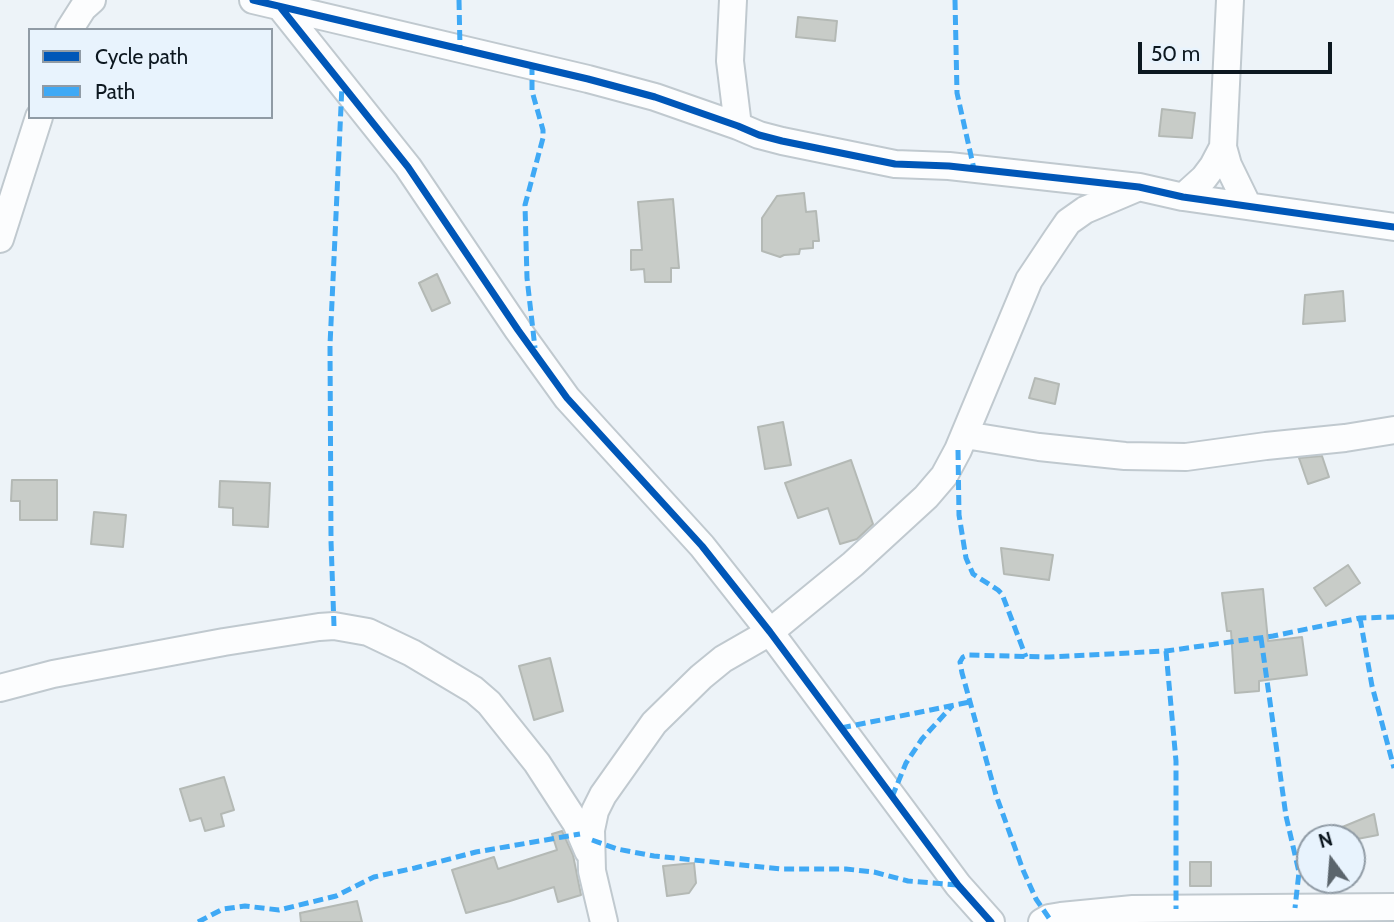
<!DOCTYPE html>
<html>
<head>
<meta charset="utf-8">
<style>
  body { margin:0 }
  #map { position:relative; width:1394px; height:922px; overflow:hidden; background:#edf3f8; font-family:Cabin,sans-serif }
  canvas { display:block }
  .legend { position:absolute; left:28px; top:28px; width:245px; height:91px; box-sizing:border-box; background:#e8f3fd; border:2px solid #909ba5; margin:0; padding:9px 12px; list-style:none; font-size:21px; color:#0d1820 }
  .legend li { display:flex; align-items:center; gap:14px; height:35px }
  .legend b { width:35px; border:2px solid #909ba5 }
  .north { position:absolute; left:1296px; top:824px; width:70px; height:70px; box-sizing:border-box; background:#e8f3fd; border:2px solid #909ba5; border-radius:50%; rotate:344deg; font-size:19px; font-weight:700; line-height:28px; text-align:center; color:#0d1820 }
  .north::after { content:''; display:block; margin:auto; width:24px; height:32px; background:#5b656c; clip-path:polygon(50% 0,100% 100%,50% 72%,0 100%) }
  .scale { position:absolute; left:1138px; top:42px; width:194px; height:32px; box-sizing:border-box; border:4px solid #0d1820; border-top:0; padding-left:9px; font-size:21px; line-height:24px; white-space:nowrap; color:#0d1820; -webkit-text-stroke:5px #e8f3fd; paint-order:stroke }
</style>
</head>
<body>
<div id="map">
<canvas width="1394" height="922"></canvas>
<ul class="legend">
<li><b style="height:9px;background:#0057b8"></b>Cycle path</li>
<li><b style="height:9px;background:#3fa9f5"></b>Path</li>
</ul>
<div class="north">N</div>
<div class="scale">50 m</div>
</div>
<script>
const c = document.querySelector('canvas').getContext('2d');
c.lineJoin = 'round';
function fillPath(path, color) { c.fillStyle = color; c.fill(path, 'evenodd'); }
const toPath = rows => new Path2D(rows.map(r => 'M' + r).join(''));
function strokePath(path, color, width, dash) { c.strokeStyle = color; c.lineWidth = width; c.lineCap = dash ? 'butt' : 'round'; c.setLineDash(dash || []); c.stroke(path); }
const building = toPath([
  [798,17,837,21,835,41,796,37,798,17],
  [1162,109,1195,113,1192,138,1159,136,1162,109],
  [804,193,806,212,816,211,819,241,813,241,813,248,800,249,799,254,784,255,780,257,762,251,762,218,777,196,804,193],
  [673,199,679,268,671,268,671,282,645,282,644,269,631,270,631,250,642,250,638,202,673,199],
  [437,274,450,303,432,311,419,283,437,274],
  [1343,291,1345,321,1303,324,1305,295,1343,291],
  [1035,378,1059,384,1055,404,1029,398,1035,378],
  [783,422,791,465,765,469,758,427,783,422],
  [1322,456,1329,477,1308,484,1299,458,1322,456],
  [851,460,873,524,857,539,840,544,828,508,798,518,785,483,851,460],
  [12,480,57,480,57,520,20,520,20,501,11,501,12,480],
  [220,481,270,483,268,527,233,525,233,508,219,507,220,481],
  [94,512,126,515,123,547,91,544,94,512],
  [1001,548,1053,555,1049,580,1004,574,1001,548],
  [1348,565,1360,583,1326,606,1314,588,1348,565],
  [1263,589,1268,641,1302,637,1307,675,1259,681,1259,691,1235,693,1231,631,1227,631,1222,593,1263,589],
  [550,658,563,711,534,720,519,666,550,658],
  [224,777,234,810,221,814,224,826,205,831,201,818,190,821,180,789,224,777],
  [1374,814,1378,835,1352,840,1352,838,1319,838,1318,837,1374,814],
  [562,831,573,855,581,895,558,902,554,887,510,901,466,913,452,870,494,857,498,869,557,850,552,834,562,831],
  [1190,862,1211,862,1211,886,1190,886,1190,862],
  [694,863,696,883,689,893,667,896,663,866,694,863],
  [357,901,362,922,301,922,300,913,357,901]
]);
fillPath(building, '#c8ccc8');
strokePath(building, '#b4b9b5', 2);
const minor = toPath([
  [253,0,588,79,655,97,738,126,759,135,782,141,895,164,949,166,1139,187,1183,197,1394,227],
  [733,0,730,61,738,126],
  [281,8,408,167,518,330,567,398,702,546,770,632,958,885,991,922],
  [69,30,83,8,92,0],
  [1223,147,1228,165,1248,206],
  [1183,197,1204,178,1213,166,1223,147,1230,0],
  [0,239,39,117],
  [965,435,1039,447,1125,456,1186,457,1266,446,1345,438,1394,430],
  [0,688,53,674,224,642,319,627,334,626,368,632,412,653,474,690,489,703,537,763,576,823,588,851],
  [604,922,592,871,591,830,595,811,603,795,654,723,701,677,723,659,770,632,853,564,926,497,944,476,958,450,1029,280,1057,238,1068,222,1085,210,1137,188],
  [1042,922,1049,918,1061,916,1133,909,1394,907]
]);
strokePath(minor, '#c0c9cf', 30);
strokePath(minor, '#fcfdfe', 26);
strokePath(toPath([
  [459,0,460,48],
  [955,0,957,93,974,169],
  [532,65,532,91,543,130,543,138,525,205,527,278,535,348],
  [958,450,959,515,966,558,973,574,998,590,1002,594,1026,657],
  [1360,618,1372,686,1394,768],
  [334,626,331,541,330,345,342,85],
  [1261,638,1286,816,1299,872,1295,908],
  [1166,651,1176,761,1176,909],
  [841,728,970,702],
  [892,797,906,763,922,739,952,706],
  [592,840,617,849,654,856,782,869,846,869,874,872,908,881,958,885],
  [1049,918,1036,899,1023,870,996,795,962,673,960,662,963,657,968,655,1049,657,1166,651,1273,636,1360,618,1394,617],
  [198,922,223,909,245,906,279,910,336,896,374,877,415,868,476,852,580,834]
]), '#3fa9f5', 5, [10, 5]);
strokePath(toPath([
  [253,0,588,79,655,97,738,126,759,135,782,141,895,164,949,166,1139,187,1183,197,1394,227],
  [281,8,408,167,518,330,567,398,702,546,770,632,958,885,991,922]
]), '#0057b8', 7);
</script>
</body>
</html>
